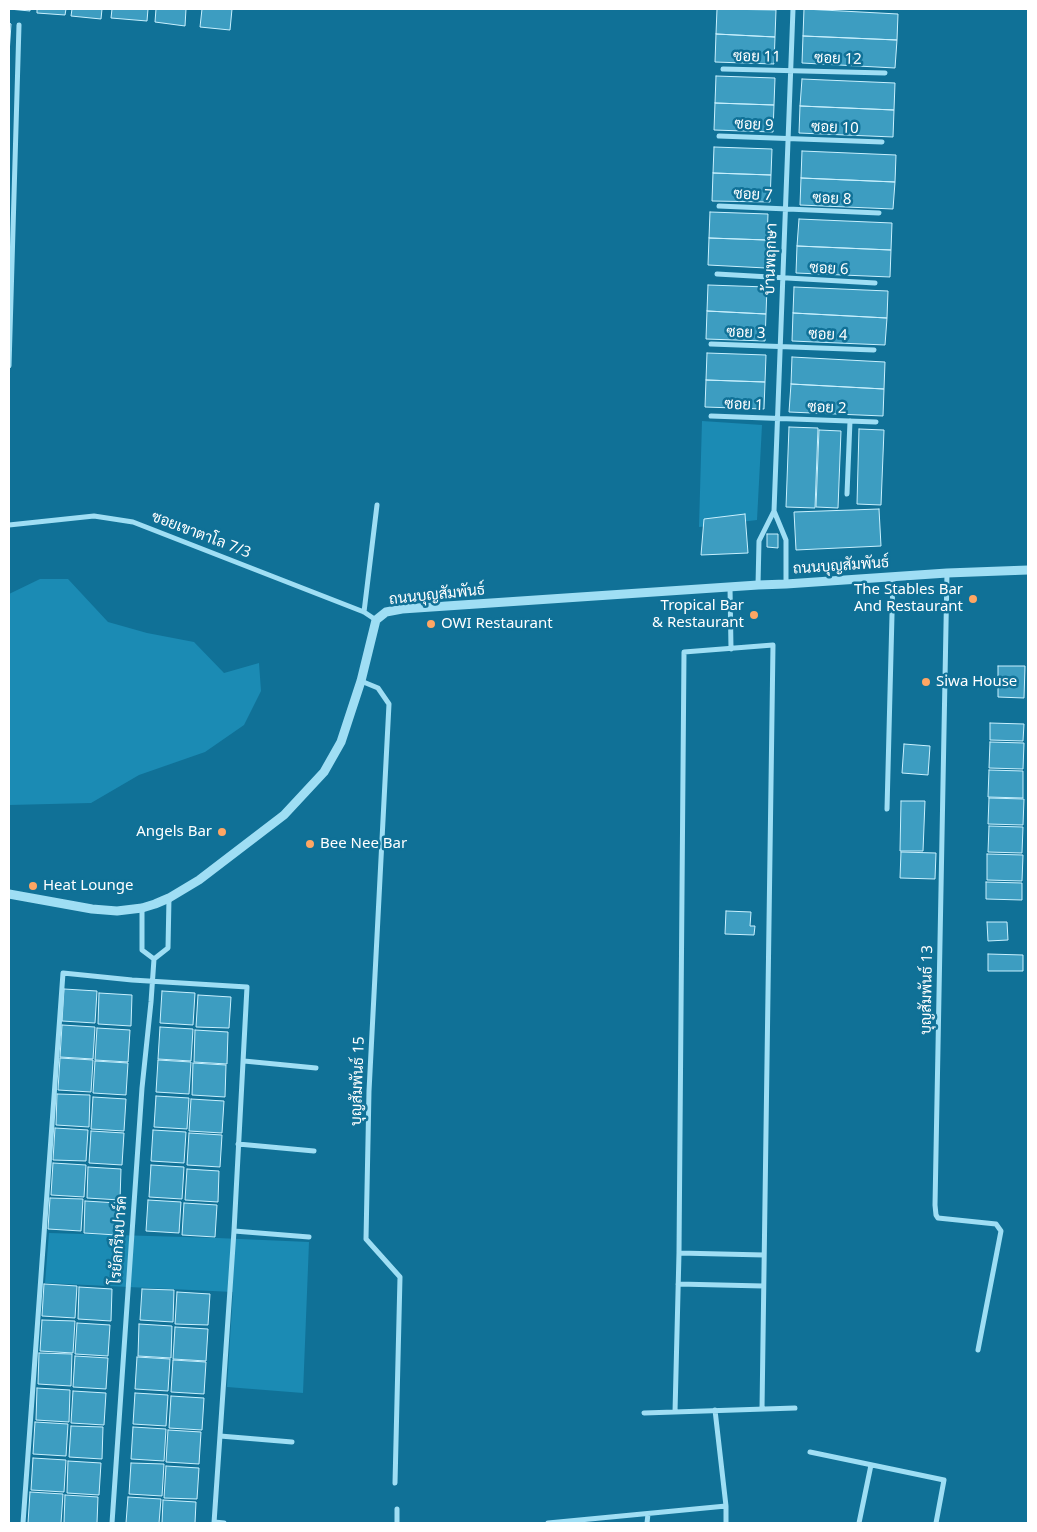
<!DOCTYPE html>
<html>
<head>
<meta charset="utf-8">
<style>
  body { margin:0 }
  #map { position:relative; width:1037px; height:1532px; overflow:hidden; background:#107197; font-family:"Noto Sans",sans-serif }
  canvas { display:block }
  .frame { position:absolute; inset:0; border:10px solid #fff; pointer-events:none }
</style>
</head>
<body>
<div id="map">
<canvas width="1037" height="1532"></canvas>
<div class="frame"></div>
</div>
<script>
const c = document.querySelector('canvas').getContext('2d');
c.lineJoin = 'round';
function fillPath(path, color) { c.fillStyle = color; c.fill(path, 'evenodd'); }
const toPath = rows => new Path2D(rows.map(r => 'M' + r).join(''));
function strokePath(path, color, width, dash) { c.strokeStyle = color; c.lineWidth = width; c.lineCap = dash ? 'butt' : 'round'; c.setLineDash(dash || []); c.stroke(path); }
function write(font, color, halo, rows, align = 'center') {
  c.font = font + ' "Noto Sans",Sarabun,sans-serif'; c.lineWidth = 5; c.setLineDash([]); c.textBaseline = 'middle'; c.strokeStyle = halo; c.fillStyle = color; for (const [text, x, y, turn = 0] of rows) {
    c.save(); c.translate(x, y); c.rotate((+turn || 0) * Math.PI / 180); c.textAlign = isNaN(turn) ? turn : align; if (halo) c.strokeText(text, 0, 0); c.fillText(text, 0, 0); c.restore();
  }
}
fillPath(toPath([
  [702,421,762,425,757,520,699,527],
  [40,579,68,579,108,622,147,633,194,642,224,673,259,663,261,691,244,725,205,752,139,775,91,803,9,805,9,594],
  [49,1233,217,1238,309,1242,303,1393,227,1387,233,1292,45,1283]
]), '#1b8bb4');
const building = toPath([
  [9,9,30,9,30,11,9,9],
  [37,9,66,9,65,15,37,13,37,9],
  [72,9,102,9,101,19,71,16,72,9],
  [112,9,148,9,147,21,111,18,112,9],
  [156,9,186,9,185,26,155,22,156,9],
  [202,9,232,9,230,30,200,27,202,9],
  [717,9,776,10,775,37,716,34,717,9],
  [804,9,898,14,897,40,803,36,804,9],
  [9,23,11,24,9,54,9,23],
  [716,34,775,37,774,64,715,62,716,34],
  [803,36,897,40,895,68,802,63,803,36],
  [716,76,775,78,774,105,715,103,716,76],
  [802,79,895,83,894,110,800,106,802,79],
  [715,103,774,105,773,132,714,130,715,103],
  [800,106,894,110,893,137,799,133,800,106],
  [714,147,772,149,771,175,713,173,714,147],
  [802,151,896,155,895,182,801,178,802,151],
  [713,173,771,175,770,202,712,201,713,173],
  [801,178,895,182,893,209,800,205,801,178],
  [710,212,768,214,767,240,709,238,710,212],
  [799,219,892,223,891,250,797,246,799,219],
  [709,238,767,240,766,268,708,265,709,238],
  [797,246,891,250,890,277,796,273,797,246],
  [708,285,767,287,766,314,707,311,708,285],
  [794,287,888,291,887,318,793,313,794,287],
  [707,311,766,314,765,341,706,339,707,311],
  [793,313,887,318,885,345,792,341,793,313],
  [707,353,766,355,765,382,706,380,707,353],
  [792,357,885,362,884,389,791,384,792,357],
  [706,380,765,382,764,409,705,407,706,380],
  [791,384,884,389,883,416,789,412,791,384],
  [789,427,818,428,815,508,786,507,789,427],
  [859,429,884,430,881,505,857,504,859,429],
  [819,430,841,431,838,508,816,507,819,430],
  [879,509,881,546,796,550,794,512,879,509],
  [745,514,748,553,701,555,704,519,745,514],
  [767,534,778,534,778,548,767,547,767,534],
  [998,666,1025,666,1024,698,998,697,998,666],
  [990,723,1024,724,1023,741,990,740,990,723],
  [990,742,1024,743,1023,769,989,768,990,742],
  [904,744,930,746,928,775,902,773,904,744],
  [989,770,1023,771,1023,798,988,797,989,770],
  [989,798,1024,799,1023,825,988,824,989,798],
  [901,801,925,801,923,851,900,851,901,801],
  [989,826,1023,827,1022,853,988,852,989,826],
  [901,852,936,853,935,879,900,878,901,852],
  [987,854,1023,855,1022,881,987,880,987,854],
  [986,882,1022,883,1022,900,986,899,986,882],
  [726,911,751,912,750,926,755,926,754,935,725,934,726,911],
  [987,922,1007,922,1008,940,988,941,987,922],
  [988,954,1023,955,1023,971,988,971,988,954],
  [64,989,97,991,95,1023,62,1021,64,989],
  [162,991,195,993,193,1025,160,1023,162,991],
  [99,993,132,995,131,1026,98,1024,99,993],
  [198,995,231,997,229,1028,196,1027,198,995],
  [62,1025,95,1027,93,1059,60,1057,62,1025],
  [160,1027,193,1029,191,1061,158,1059,160,1027],
  [97,1028,130,1030,128,1062,95,1060,97,1028],
  [195,1030,228,1032,227,1064,194,1062,195,1030],
  [60,1058,93,1060,91,1092,58,1090,60,1058],
  [158,1060,191,1062,189,1094,156,1092,158,1060],
  [95,1061,128,1063,126,1095,93,1093,95,1061],
  [193,1063,226,1065,225,1097,192,1095,193,1063],
  [57,1094,90,1095,89,1127,56,1125,57,1094],
  [156,1096,189,1098,187,1129,154,1127,156,1096],
  [93,1097,126,1099,124,1131,91,1129,93,1097],
  [191,1099,224,1101,222,1133,189,1131,191,1099],
  [55,1128,88,1130,86,1161,53,1160,55,1128],
  [153,1130,186,1132,184,1163,151,1161,153,1130],
  [91,1131,124,1133,122,1165,89,1163,91,1131],
  [189,1133,222,1135,220,1167,187,1165,189,1133],
  [53,1163,86,1165,84,1197,51,1195,53,1163],
  [151,1165,184,1167,182,1199,149,1197,151,1165],
  [88,1167,121,1169,120,1200,87,1198,88,1167],
  [187,1169,219,1171,218,1202,185,1200,187,1169],
  [50,1198,83,1199,81,1231,48,1229,50,1198],
  [148,1200,181,1202,179,1233,146,1231,148,1200],
  [85,1201,118,1203,117,1235,84,1233,85,1201],
  [184,1203,217,1205,215,1237,182,1235,184,1203],
  [44,1284,77,1286,75,1318,42,1316,44,1284],
  [79,1287,112,1289,111,1321,78,1319,79,1287],
  [142,1289,174,1290,173,1322,140,1320,142,1289],
  [177,1292,210,1294,208,1325,175,1324,177,1292],
  [42,1320,75,1321,73,1353,40,1351,42,1320],
  [77,1323,110,1325,108,1356,75,1354,77,1323],
  [139,1324,172,1326,171,1358,138,1356,139,1324],
  [175,1327,208,1329,206,1361,173,1359,175,1327],
  [39,1353,72,1354,71,1386,38,1384,39,1353],
  [75,1356,108,1358,106,1389,73,1387,75,1356],
  [137,1357,170,1359,168,1391,135,1389,137,1357],
  [173,1360,206,1362,204,1394,171,1392,173,1360],
  [37,1388,70,1390,69,1422,36,1420,37,1388],
  [73,1391,106,1393,104,1425,71,1423,73,1391],
  [135,1393,168,1395,166,1426,133,1424,135,1393],
  [171,1396,204,1398,202,1430,169,1428,171,1396],
  [35,1422,68,1424,66,1456,33,1454,35,1422],
  [71,1426,103,1427,102,1459,69,1457,71,1426],
  [133,1427,166,1429,164,1461,131,1459,133,1427],
  [168,1430,201,1432,199,1464,166,1462,168,1430],
  [33,1458,66,1460,64,1492,31,1490,33,1458],
  [68,1461,101,1463,99,1495,67,1493,68,1461],
  [131,1463,164,1464,162,1496,129,1494,131,1463],
  [166,1466,199,1468,197,1499,164,1498,166,1466],
  [30,1492,63,1494,61,1523,28,1523,30,1492],
  [65,1495,98,1497,97,1523,64,1523,65,1495],
  [128,1497,161,1499,159,1523,126,1523,128,1497],
  [163,1500,196,1502,195,1523,162,1523,163,1500]
]);
fillPath(building, '#3d9dc1');
strokePath(building, '#c8f0fe', 1);
strokePath(toPath([
  [723,69,885,73],
  [719,136,882,142],
  [719,206,879,213],
  [717,274,875,283],
  [711,344,874,350],
  [9,366,19,25],
  [711,416,876,422],
  [847,494,850,421],
  [9,525,94,516,133,522,364,612,376,620],
  [947,573,935,1205,936,1215,938,1218,996,1224,1001,1231,978,1350],
  [786,584,786,540,774,511,793,9],
  [758,585,759,541,774,511],
  [730,587,731,649],
  [364,612,377,505],
  [361,681,378,688,389,704,369,1091,366,1239,400,1277,395,1483],
  [887,809,893,576],
  [142,908,142,950,154,959],
  [154,959,168,948,169,898],
  [244,1061,316,1068],
  [238,1144,314,1151],
  [234,1231,309,1237],
  [679,1253,764,1255],
  [678,1284,763,1286],
  [715,1410,726,1506,726,1523],
  [675,1412,679,1253,684,652,773,645,762,1409],
  [644,1413,795,1408],
  [220,1436,292,1442],
  [810,1452,944,1480,936,1523],
  [397,1509,397,1523],
  [214,1522,224,1523],
  [23,1523,63,973,132,980,247,987,234,1231,214,1523],
  [112,1523,142,1088,151,1002,154,959],
  [548,1523,726,1506],
  [647,1523,648,1514],
  [859,1523,871,1465]
]), '#9fdef4', 5);
strokePath(toPath([
  [9,894,92,909,117,911,142,908,155,904,169,898,199,880,284,815,324,772,341,742,361,681,376,620,386,612,402,609,758,585,786,584,947,573,1028,570]
]), '#9fdef4', 9);
for (const [x, y, r, color] of [
  [973,599,5,"#ffa663"],
  [754,615,5,"#ffa663"],
  [431,624,5,"#ffa663"],
  [926,682,5,"#ffa663"],
  [222,832,5,"#ffa663"],
  [310,844,5,"#ffa663"],
  [33,886,5,"#ffa663"]
]) { const dot = new Path2D(); dot.arc(x, y, r, 0, 2 * Math.PI); c.fillStyle = color; c.fill(dot); strokePath(dot, '#107197', 2); }
write('15px', '#fff', '#107197', [
  ["ซอย 11",757,57,1],
  ["ซอย 12",838,59,2],
  ["ซอย 9",754,125,3],
  ["ซอย 10",835,128,2],
  ["ซอย 7",753,195,3],
  ["ซอย 8",832,199,2],
  ["บ้านพฤกษา",771,259,-88],
  ["ซอย 6",829,269,3],
  ["ซอย 3",746,333,2],
  ["ซอย 4",828,335,2],
  ["ซอย 1",744,405,2],
  ["ซอย 2",827,408,2],
  ["ซอยเขาตาโล 7/3",201,535,21],
  ["ถนนบุญสัมพันธ์",841,566,-4],
  ["ถนนบุญสัมพันธ์",437,595,-6],
  ["บุญสัมพันธ์ 13",927,990,-89],
  ["บุญสัมพันธ์ 15",358,1081,-88],
  ["โรยัลกรีนปาร์ค",119,1240,-86]
]);
write('15px', '#fff', '#107197', [
  ["The Stables Bar",963,590,"right"],
  ["And Restaurant",963,607,"right"],
  ["Tropical Bar",744,606,"right"],
  ["& Restaurant",744,623,"right"],
  ["OWI Restaurant",441,624],
  ["Siwa House",936,682],
  ["Angels Bar",212,832,"right"],
  ["Bee Nee Bar",320,844],
  ["Heat Lounge",43,886]
], 'left');
</script>
</body>
</html>
